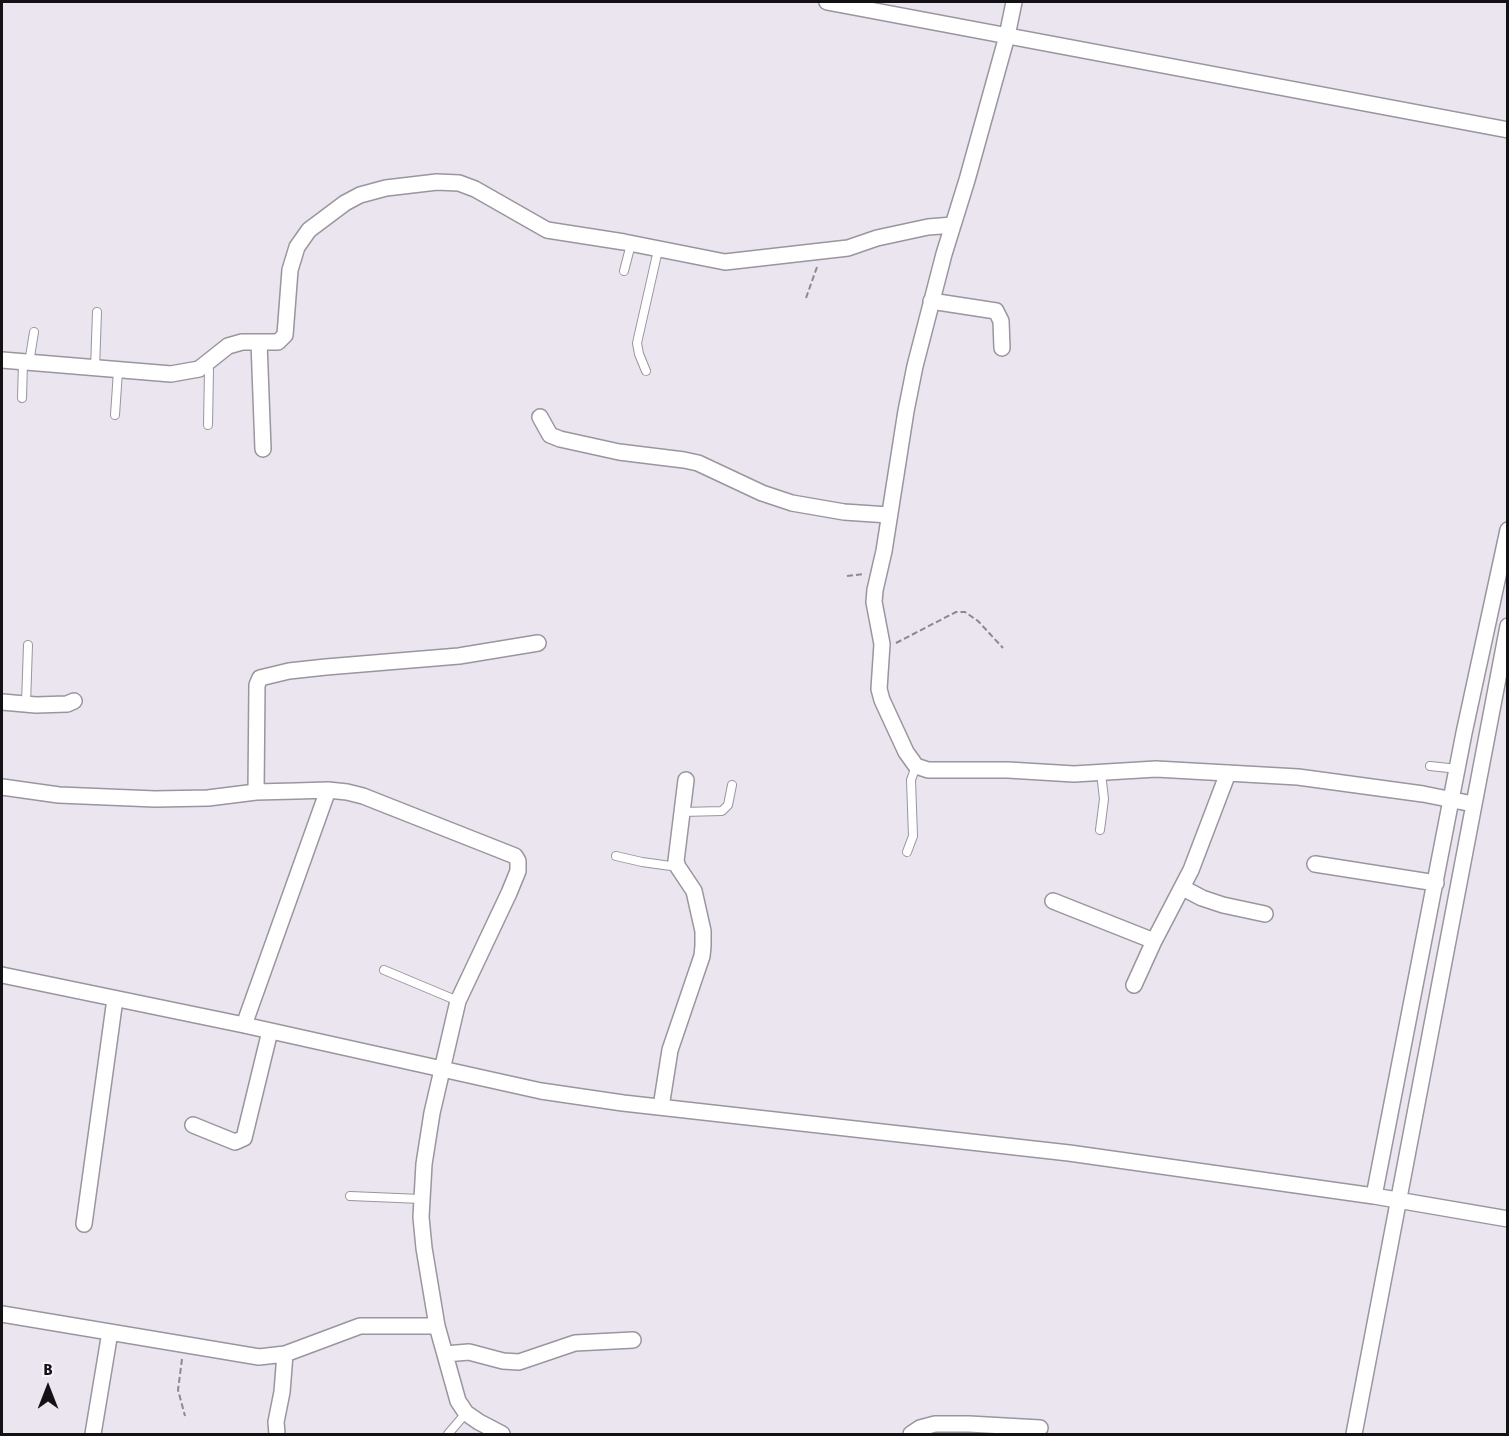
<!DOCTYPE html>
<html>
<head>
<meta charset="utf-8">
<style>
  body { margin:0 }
  #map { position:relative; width:1509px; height:1436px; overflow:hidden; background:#eae5ee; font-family:"Fira Sans Condensed",sans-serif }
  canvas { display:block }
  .frame { position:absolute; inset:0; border:3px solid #131114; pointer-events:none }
  .north { position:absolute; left:18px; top:1358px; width:60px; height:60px; -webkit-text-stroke:4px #f7f2fb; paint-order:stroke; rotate:0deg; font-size:16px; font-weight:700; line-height:24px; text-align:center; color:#131114 }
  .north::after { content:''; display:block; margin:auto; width:21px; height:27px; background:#131114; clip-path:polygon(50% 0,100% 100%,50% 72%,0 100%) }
</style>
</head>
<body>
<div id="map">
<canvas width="1509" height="1436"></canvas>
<div class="frame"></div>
<div class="north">B</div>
</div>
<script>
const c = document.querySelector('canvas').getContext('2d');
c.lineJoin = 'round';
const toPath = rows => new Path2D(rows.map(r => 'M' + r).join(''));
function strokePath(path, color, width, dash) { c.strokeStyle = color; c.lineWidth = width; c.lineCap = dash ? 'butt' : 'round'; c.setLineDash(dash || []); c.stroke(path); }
const service = toPath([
  [624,271,631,244],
  [29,363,34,332],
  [207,363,209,370,208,425],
  [95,369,97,312],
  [646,371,639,354,637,343,658,250],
  [22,398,23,362],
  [115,415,118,371],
  [26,704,28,645],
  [1430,766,1458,769],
  [682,812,722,811,728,805,732,785],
  [1100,830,1104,799,1101,773],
  [907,852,913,836,911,780,916,766],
  [616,856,642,862,678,867],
  [384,970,458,1001],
  [350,1196,421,1199],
  [448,1434,466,1413]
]);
const minor = toPath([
  [827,2,1508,130],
  [1014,2,1007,36,967,180,944,254,915,366,906,411,884,551,875,590,874,602,882,644,879,689,882,700,906,752,916,766,928,770,1008,770,1074,774,1156,769,1298,777,1423,794,1473,804],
  [931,301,996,311,1001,321,1002,348],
  [259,342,263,449],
  [2,360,171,374,199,369,228,346,242,342,278,342,285,335,290,270,297,247,309,230,345,203,360,195,386,188,437,182,459,183,475,189,547,230,624,242,725,262,848,248,877,238,928,227,953,225],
  [540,417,550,435,560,439,619,452,684,460,698,463,762,493,792,503,844,512,889,515],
  [2,702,36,705,67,704,74,701],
  [2,787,59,795,155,799,208,798,256,792,296,791,328,790,347,792,363,796,515,856,518,861,518,871,509,893,458,1001,432,1113,424,1164,421,1217,424,1248,437,1326],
  [256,792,257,685,260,678,289,671,326,667,459,656,538,643],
  [1315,864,1436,883],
  [1183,888,1202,898,1223,905,1265,914],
  [1053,901,1154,941],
  [2,975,244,1025,541,1091,623,1103,1069,1153,1374,1196,1508,1219],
  [1134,985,1154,941,1191,870,1228,773],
  [244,1025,328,790],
  [661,1107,670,1050,702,956,703,946,703,931,694,891,678,867,676,861,686,780],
  [193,1125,235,1142,244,1138,270,1031],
  [1374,1196,1464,733,1508,530],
  [84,1224,115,999],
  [2,1314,259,1357,285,1354,360,1326,437,1326,458,1401,466,1413,479,1422,502,1434],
  [445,1354,469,1352,503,1361,519,1362,575,1343,633,1340],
  [93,1434,110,1332],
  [277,1434,276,1422,282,1392,285,1354],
  [911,1434,920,1428,935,1424,969,1424,1040,1428],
  [1354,1434,1508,626]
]);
strokePath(service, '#9a959e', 10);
strokePath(minor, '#9a959e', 18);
strokePath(toPath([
  [806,298,817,267],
  [847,576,865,574],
  [896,643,956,612,965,612,978,621,1003,648],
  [182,1359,178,1390,185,1416]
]), '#8c898f', 2, [6, 3]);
strokePath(service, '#fff', 8);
strokePath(minor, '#fff', 15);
</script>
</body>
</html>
